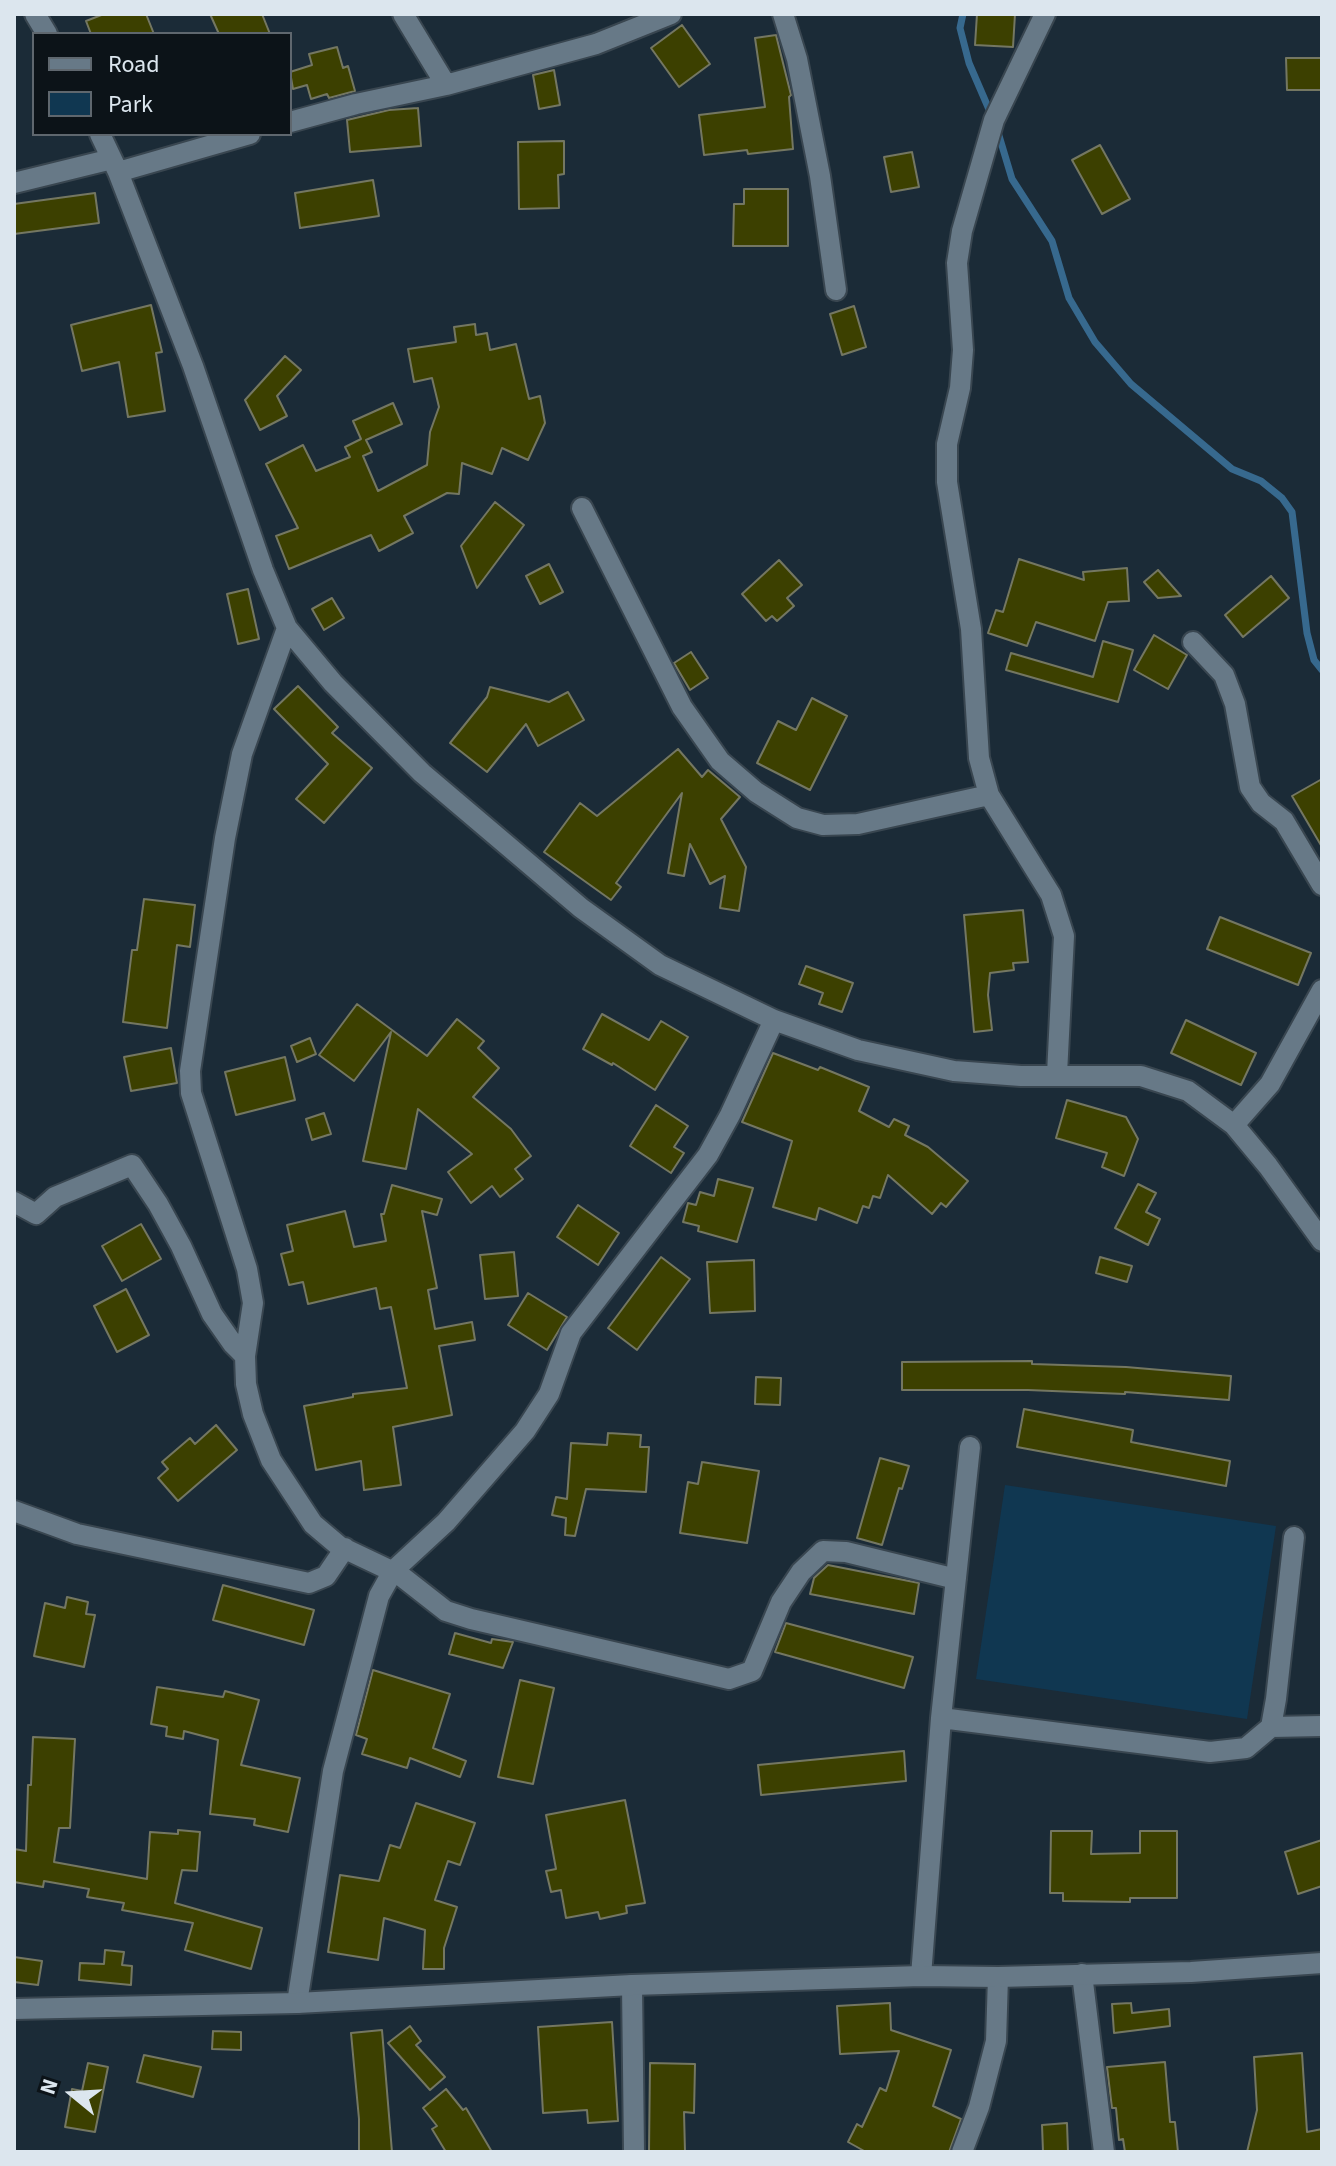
<!DOCTYPE html>
<html>
<head>
<meta charset="utf-8">
<style>
  body { margin:0 }
  #map { position:relative; width:1336px; height:2166px; overflow:hidden; background:#1b2b37; font-family:"Source Sans 3",sans-serif }
  canvas { display:block }
  .frame { position:absolute; inset:0; border:16px solid #dce6ee; pointer-events:none }
  .legend { position:absolute; left:32px; top:32px; width:260px; height:104px; box-sizing:border-box; background:#0c1318; border:2px solid #5f676e; margin:0; padding:10px 14px; list-style:none; font-size:24px; color:#dce6ee }
  .legend li { display:flex; align-items:center; gap:16px; height:40px }
  .legend b { width:40px; border:2px solid #5f676e }
  .north { position:absolute; left:32px; top:2054px; width:80px; height:80px; -webkit-text-stroke:6px #0c1318; paint-order:stroke; rotate:288deg; font-size:22px; font-weight:700; line-height:32px; text-align:center; color:#dce6ee }
  .north::after { content:''; display:block; margin:auto; width:28px; height:36px; background:#dce6ee; clip-path:polygon(50% 0,100% 100%,50% 72%,0 100%) }
</style>
</head>
<body>
<div id="map">
<canvas width="1336" height="2166"></canvas>
<div class="frame"></div>
<ul class="legend">
<li><b style="height:10px;background:#677987"></b>Road</li>
<li><b style="height:22px;background:#103751"></b>Park</li>
</ul>
<div class="north">N</div>
</div>
<script>
const c = document.querySelector('canvas').getContext('2d');
c.lineJoin = 'round';
function fillPath(path, color) { c.fillStyle = color; c.fill(path, 'evenodd'); }
const toPath = rows => new Path2D(rows.map(r => 'M' + r).join(''));
function strokePath(path, color, width, dash) { c.strokeStyle = color; c.lineWidth = width; c.lineCap = dash ? 'butt' : 'round'; c.setLineDash(dash || []); c.stroke(path); }
fillPath(toPath([
  [1005,1485,1276,1526,1247,1719,976,1679]
]), '#103751');
strokePath(toPath([
  [963,14,960,28,969,63,991,114],
  [997,129,1012,179,1052,241,1069,298,1095,342,1131,384,1232,469,1261,481,1282,498,1292,512,1307,633,1314,660,1322,670]
]), '#37698e', 7);
const building = toPath([
  [104,14,146,14,154,34,91,34,86,21,104,14],
  [210,14,262,14,270,34,219,34,210,14],
  [977,14,1015,14,1013,47,975,45,977,14],
  [682,25,710,64,679,87,651,48,682,25],
  [776,35,791,95,789,97,793,149,748,154,747,150,704,155,699,115,765,107,755,38,776,35],
  [337,47,343,68,348,66,355,91,329,98,327,94,311,99,307,85,293,89,290,72,312,65,309,54,337,47],
  [1286,58,1322,58,1322,90,1287,90,1286,58],
  [554,70,560,105,539,109,533,75,554,70],
  [418,108,421,146,350,152,347,120,389,110,418,108],
  [564,141,564,174,558,175,559,208,519,209,518,142,564,141],
  [1100,145,1130,199,1102,214,1072,160,1100,145],
  [912,152,919,187,891,192,884,157,912,152],
  [373,180,379,216,300,228,295,193,373,180],
  [744,189,788,189,788,246,733,246,734,204,744,204,744,189],
  [95,193,99,223,14,234,14,204,95,193],
  [151,305,162,352,156,353,165,411,128,417,119,362,82,371,71,325,151,305],
  [854,306,866,347,842,355,830,314,854,306],
  [475,324,476,335,487,333,490,350,516,344,529,399,540,396,545,423,528,460,502,448,492,474,462,463,459,494,447,493,404,516,413,533,379,551,371,535,289,569,276,536,298,528,266,464,303,445,316,471,350,457,345,447,361,439,353,421,393,403,402,424,366,440,372,452,363,456,378,491,427,465,430,432,439,407,432,378,414,382,408,349,456,342,454,327,475,324],
  [285,356,301,370,277,396,287,416,260,430,245,400,285,356],
  [495,502,524,525,477,588,461,546,495,502],
  [1019,559,1084,580,1083,572,1127,568,1129,601,1108,602,1095,641,1036,622,1027,646,988,633,996,610,1003,612,1019,559],
  [779,560,802,585,787,598,794,606,777,621,772,616,766,621,742,594,779,560],
  [549,564,563,592,540,604,526,576,549,564],
  [1158,570,1181,596,1158,598,1144,582,1158,570],
  [1271,576,1289,598,1243,637,1225,615,1271,576],
  [248,589,259,639,238,644,227,594,248,589],
  [332,598,344,618,324,630,312,609,332,598],
  [1154,635,1187,655,1168,689,1134,670,1154,635],
  [1103,641,1133,650,1118,702,1006,670,1011,653,1093,677,1103,641],
  [691,652,708,678,690,690,674,663,691,652],
  [298,686,338,727,332,733,372,768,324,823,296,799,328,764,274,709,298,686],
  [490,687,549,702,568,692,584,720,538,746,526,724,487,772,450,743,487,697,490,687],
  [812,698,847,716,810,790,757,763,778,721,796,730,812,698],
  [678,749,702,777,708,770,740,797,721,819,746,867,739,911,720,908,725,876,710,884,690,844,684,876,668,873,682,793,616,883,621,887,611,900,544,852,580,803,597,816,678,749],
  [1322,779,1322,847,1292,796,1322,779],
  [144,899,195,905,190,947,177,945,167,1028,123,1022,132,950,137,950,144,899],
  [1023,910,1028,962,1013,963,1014,970,990,973,988,995,992,1030,974,1032,964,915,1023,910],
  [1220,917,1311,953,1298,985,1207,949,1220,917],
  [806,966,853,983,842,1012,819,1004,823,993,799,984,806,966],
  [357,1004,427,1056,457,1019,484,1041,478,1048,499,1068,473,1097,511,1129,531,1156,515,1169,523,1179,500,1197,492,1186,471,1203,448,1172,472,1154,418,1109,406,1169,363,1161,391,1032,354,1081,319,1055,357,1004],
  [602,1014,649,1040,661,1021,688,1037,655,1090,613,1063,612,1065,583,1049,602,1014],
  [1186,1020,1256,1053,1241,1085,1171,1053,1186,1020],
  [310,1038,316,1054,297,1062,291,1046,310,1038],
  [171,1048,177,1083,131,1091,124,1057,171,1048],
  [773,1053,818,1070,820,1067,869,1087,859,1111,889,1127,894,1119,909,1126,905,1135,928,1147,968,1181,946,1207,941,1203,932,1214,888,1175,880,1198,873,1196,869,1208,863,1206,857,1223,819,1208,816,1220,773,1207,792,1141,742,1122,773,1053],
  [285,1057,295,1100,236,1115,225,1072,285,1057],
  [1067,1100,1126,1117,1138,1139,1124,1176,1102,1167,1107,1153,1056,1138,1067,1100],
  [656,1105,688,1126,674,1147,684,1153,671,1173,630,1146,656,1105],
  [324,1113,331,1134,312,1140,306,1119,324,1113],
  [718,1179,753,1188,737,1242,698,1231,699,1226,683,1222,688,1203,696,1205,700,1192,714,1196,718,1179],
  [1138,1184,1156,1193,1146,1212,1160,1219,1148,1245,1115,1228,1138,1184],
  [392,1185,442,1199,437,1215,422,1211,437,1288,428,1290,435,1329,472,1322,475,1340,439,1346,452,1415,393,1427,401,1485,364,1490,361,1461,316,1470,304,1406,353,1397,353,1394,407,1388,391,1307,380,1309,376,1288,308,1304,303,1282,289,1285,281,1254,293,1251,287,1225,345,1211,354,1247,386,1241,381,1214,384,1214,392,1185],
  [578,1205,619,1233,598,1265,557,1237,578,1205],
  [141,1224,161,1259,122,1281,102,1246,141,1224],
  [514,1252,518,1296,485,1299,480,1255,514,1252],
  [661,1257,690,1279,637,1350,608,1328,661,1257],
  [1100,1257,1132,1266,1127,1282,1096,1273,1100,1257],
  [754,1260,755,1311,710,1313,707,1262,754,1260],
  [126,1289,149,1335,117,1352,94,1306,126,1289],
  [528,1293,567,1317,547,1350,508,1325,528,1293],
  [1032,1361,1032,1364,1126,1367,1231,1376,1229,1400,1125,1392,1125,1394,1028,1390,902,1390,902,1362,1032,1361],
  [756,1377,781,1378,780,1405,755,1404,756,1377],
  [1024,1409,1133,1430,1131,1442,1230,1461,1226,1486,1017,1447,1024,1409],
  [216,1425,237,1450,178,1501,158,1478,168,1469,162,1462,190,1438,195,1444,216,1425],
  [608,1433,641,1435,640,1447,649,1447,646,1492,586,1489,575,1536,565,1535,566,1518,552,1515,556,1497,567,1499,571,1443,607,1445,608,1433],
  [880,1458,909,1466,902,1489,899,1488,882,1545,857,1538,880,1458],
  [702,1462,759,1471,747,1543,680,1533,688,1482,698,1484,702,1462],
  [828,1565,919,1583,914,1614,810,1594,814,1578,828,1565],
  [223,1585,314,1610,304,1645,213,1620,223,1585],
  [67,1597,88,1602,86,1614,95,1615,84,1667,34,1656,45,1603,65,1608,67,1597],
  [786,1623,913,1657,904,1688,775,1652,786,1623],
  [455,1633,491,1643,492,1639,513,1642,503,1668,449,1654,455,1633],
  [373,1670,450,1694,433,1748,466,1761,460,1777,410,1758,407,1768,362,1754,367,1739,356,1735,373,1670],
  [520,1680,554,1688,533,1784,498,1777,520,1680],
  [157,1687,223,1697,225,1691,259,1700,241,1765,300,1778,288,1832,254,1825,255,1819,210,1814,218,1740,184,1731,183,1739,166,1736,167,1727,151,1724,157,1687],
  [33,1737,75,1739,70,1828,59,1828,54,1862,147,1879,150,1832,178,1834,178,1830,200,1832,197,1871,182,1870,175,1903,262,1928,251,1969,185,1950,193,1923,122,1910,124,1903,87,1897,89,1889,44,1881,43,1887,14,1882,14,1849,26,1851,28,1785,31,1785,33,1737],
  [904,1751,906,1781,761,1795,758,1765,904,1751],
  [625,1800,645,1903,626,1906,627,1913,600,1919,598,1912,566,1918,561,1890,551,1892,546,1871,556,1869,546,1815,625,1800],
  [416,1803,475,1823,460,1865,448,1861,435,1900,457,1907,444,1948,444,1969,423,1969,425,1930,384,1918,378,1960,328,1952,340,1875,379,1881,390,1845,400,1848,416,1803],
  [1051,1831,1092,1831,1091,1854,1140,1853,1140,1831,1177,1831,1177,1898,1130,1898,1130,1902,1063,1901,1063,1893,1050,1893,1051,1831],
  [1322,1840,1322,1886,1298,1894,1285,1852,1322,1840],
  [105,1950,124,1952,122,1965,132,1966,131,1985,79,1980,80,1963,104,1964,105,1950],
  [14,1957,42,1961,38,1985,14,1982,14,1957],
  [890,2003,891,2030,951,2050,933,2106,961,2119,949,2152,866,2152,848,2142,857,2124,862,2127,880,2088,886,2091,899,2051,840,2054,837,2006,890,2003],
  [1131,2003,1132,2013,1169,2009,1170,2026,1114,2033,1112,2004,1131,2003],
  [612,2022,618,2121,588,2123,587,2110,543,2113,538,2027,612,2022],
  [410,2026,421,2041,416,2045,445,2077,430,2090,388,2043,410,2026],
  [382,2030,392,2152,359,2152,359,2119,351,2033,382,2030],
  [213,2031,241,2032,241,2050,212,2049,213,2031],
  [1302,2053,1307,2132,1322,2129,1322,2152,1247,2152,1257,2110,1254,2057,1302,2053],
  [144,2055,201,2067,193,2097,137,2082,144,2055],
  [1165,2062,1170,2122,1175,2122,1178,2152,1125,2152,1123,2139,1119,2140,1116,2108,1112,2108,1107,2067,1165,2062],
  [88,2063,108,2067,95,2132,65,2127,72,2089,82,2091,88,2063],
  [650,2063,695,2064,694,2113,684,2112,685,2152,649,2152,650,2063],
  [446,2089,463,2110,466,2108,492,2152,446,2152,432,2129,437,2126,423,2108,446,2089],
  [1067,2123,1068,2152,1043,2152,1042,2125,1067,2123]
]);
fillPath(building, '#3c4000');
strokePath(building, '#747762', 2);
const street = toPath([
  [35,14,47,34],
  [403,14,446,85],
  [783,14,797,59,820,176,836,290],
  [1045,14,994,120,962,231,957,263,963,350,960,388,947,444,947,482,971,629,979,758,989,795,1051,895,1064,936,1057,1074],
  [290,122,356,104,446,85,596,44,671,14],
  [100,134,118,172,193,366,263,570,287,628,333,683,422,773,581,908,660,965,774,1020,858,1050,954,1071,1021,1076,1141,1076,1188,1091,1234,1125,1268,1166,1322,1241],
  [118,172,250,134],
  [14,183,112,159],
  [582,508,682,707,720,761,756,792,797,818,823,825,858,824,989,795],
  [287,628,242,754,225,838,190,1071,191,1093,247,1269,253,1303,245,1356,246,1384,253,1414,271,1460,313,1524,339,1546,400,1575,446,1611,471,1619,729,1679,752,1671,781,1602,801,1572,823,1551,846,1552,956,1579],
  [1193,642,1224,675,1235,704,1250,787,1261,803,1284,821,1322,885],
  [1234,1125,1270,1084,1322,990],
  [14,1202,36,1214,55,1197,132,1165,158,1204,181,1246,212,1314,233,1344,245,1356],
  [14,1511,77,1534,309,1583,326,1576,345,1548],
  [941,1718,1210,1752,1246,1748,1271,1727,1276,1699,1294,1537],
  [1271,1727,1322,1726],
  [1082,1974,1104,2152],
  [921,1976,941,1718,970,1447],
  [632,1985,634,2152],
  [297,2003,333,1771,379,1596,393,1571,446,1522,525,1431,549,1394,571,1333,708,1155,730,1115,774,1020],
  [962,2152,979,2107,996,2041,998,1977]
]);
const secondary = toPath([
  [14,2009,297,2003,632,1985,921,1976,998,1977,1191,1972,1322,1963]
]);
strokePath(street, '#394650', 24);
strokePath(secondary, '#394650', 24);
strokePath(street, '#677987', 20);
strokePath(secondary, '#677987', 20);
</script>
</body>
</html>
